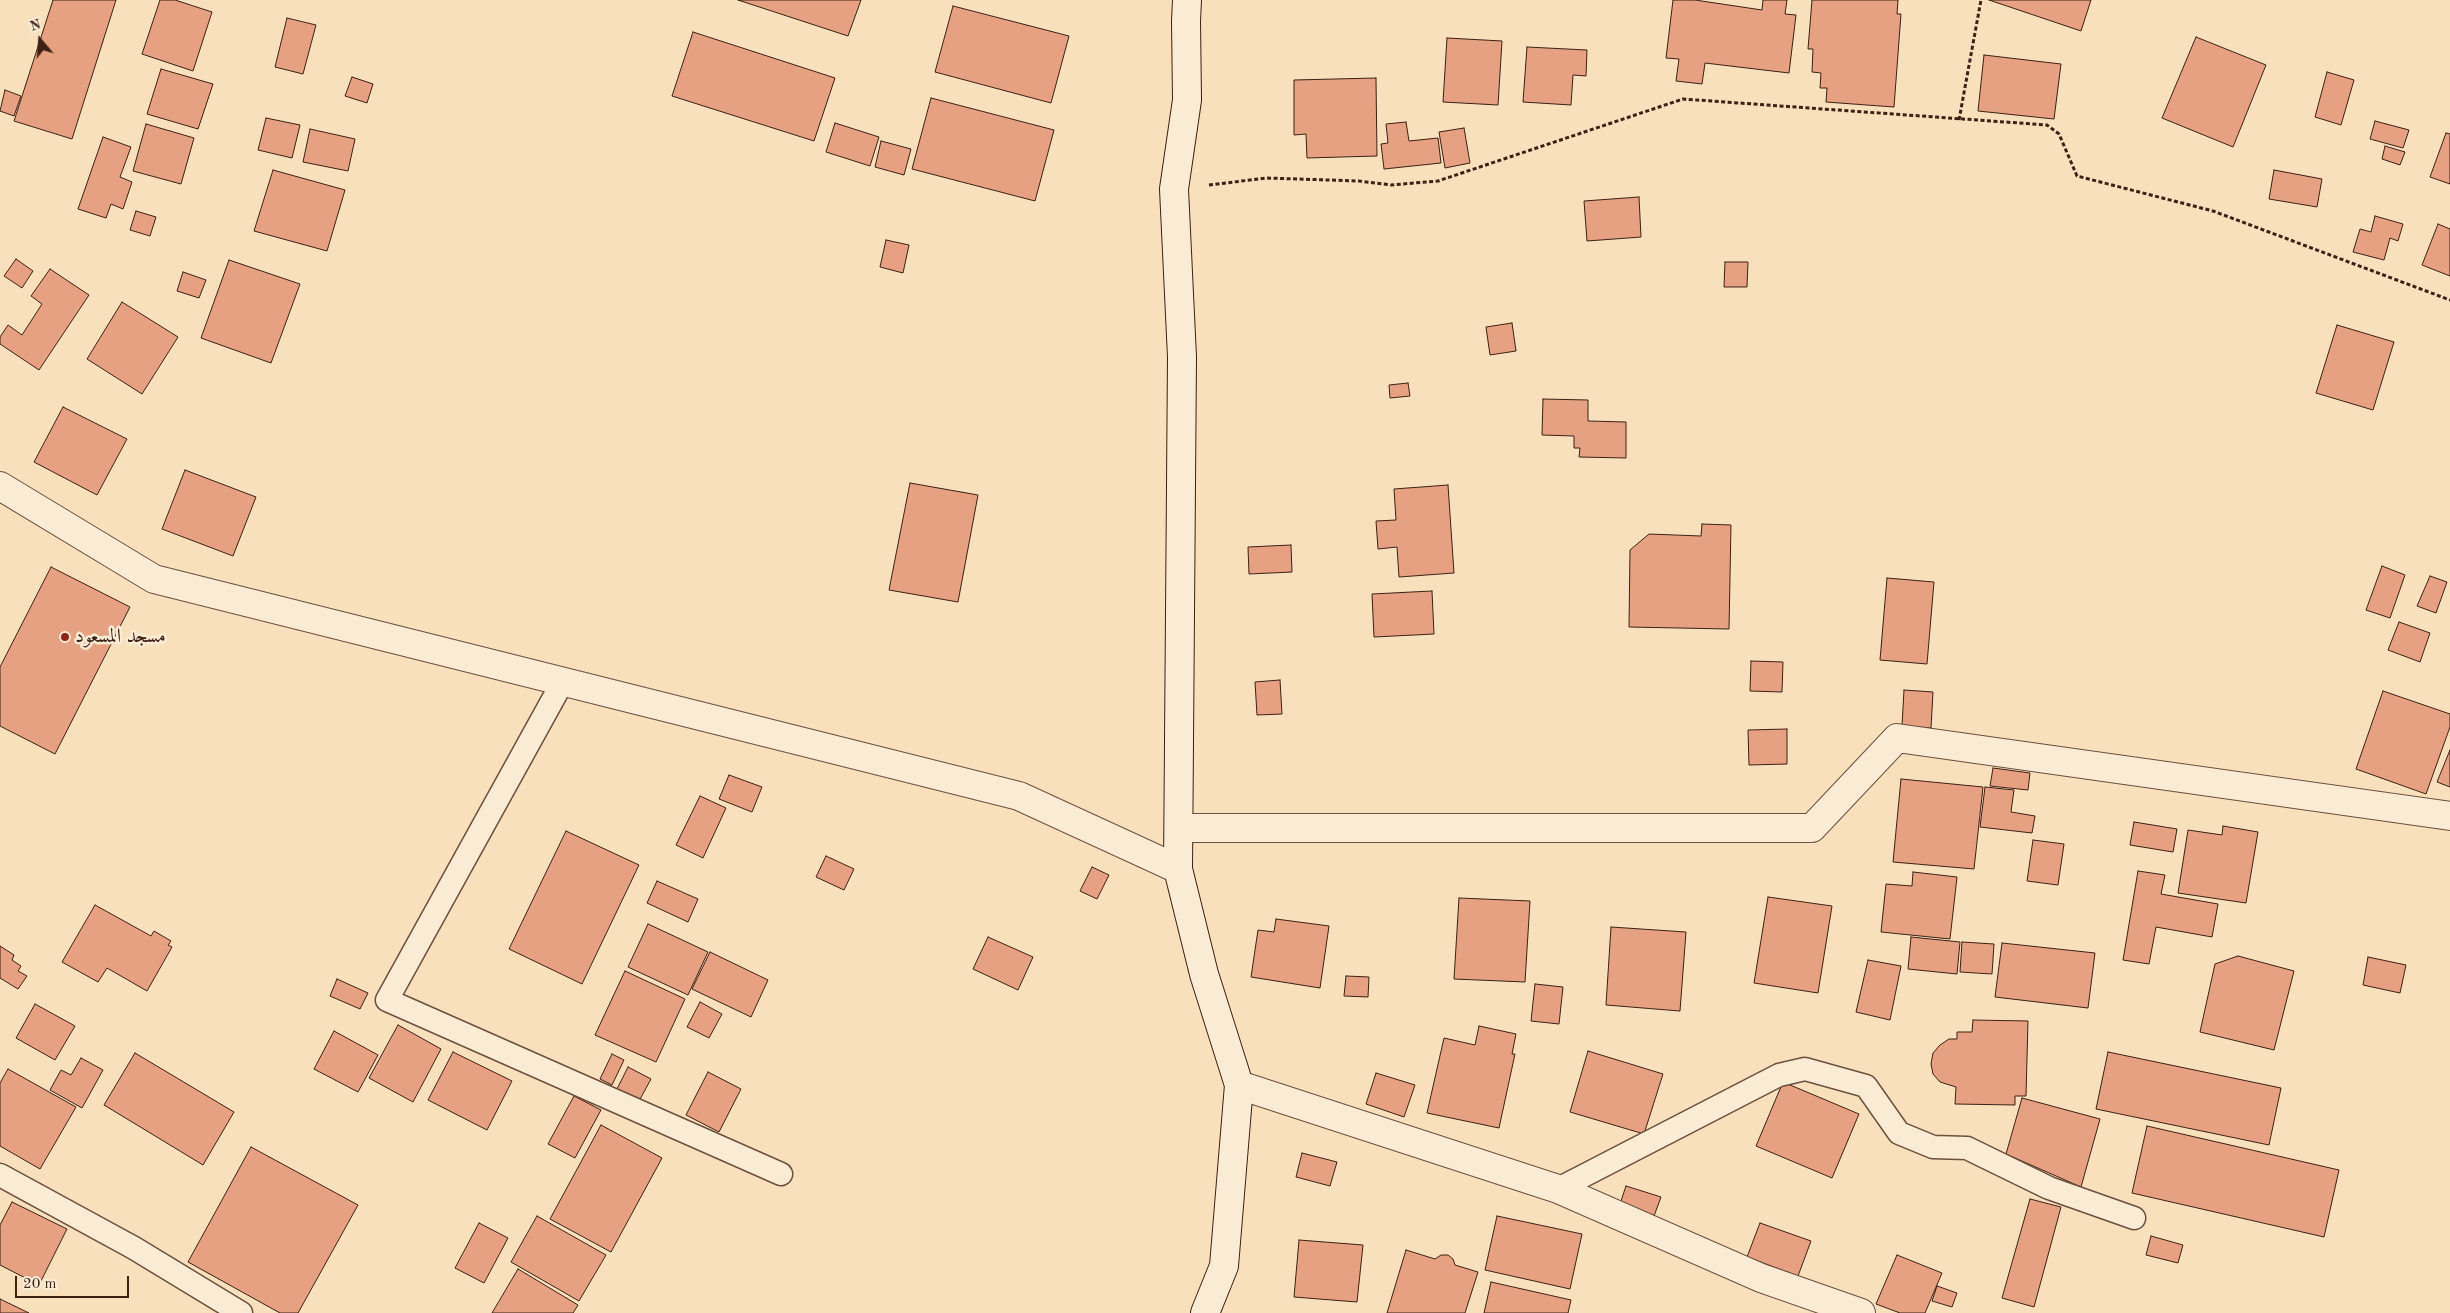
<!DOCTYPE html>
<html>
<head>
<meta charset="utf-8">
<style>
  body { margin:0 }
  #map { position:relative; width:2450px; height:1313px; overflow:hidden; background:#f8e0bd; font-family:"Old Standard TT",serif }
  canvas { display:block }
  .north { position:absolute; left:15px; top:15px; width:50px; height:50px; -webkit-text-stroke:4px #faebd4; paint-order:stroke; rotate:342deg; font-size:14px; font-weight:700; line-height:20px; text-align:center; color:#3e2014 }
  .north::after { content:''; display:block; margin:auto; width:18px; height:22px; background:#3e2014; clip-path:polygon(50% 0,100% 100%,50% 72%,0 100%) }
  .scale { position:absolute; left:15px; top:1276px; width:114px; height:22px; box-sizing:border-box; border:2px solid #3e2014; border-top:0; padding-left:6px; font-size:15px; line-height:18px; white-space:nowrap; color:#3e2014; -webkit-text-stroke:4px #faebd4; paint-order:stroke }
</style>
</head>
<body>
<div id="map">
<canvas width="2450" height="1313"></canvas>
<div class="north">N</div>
<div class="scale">20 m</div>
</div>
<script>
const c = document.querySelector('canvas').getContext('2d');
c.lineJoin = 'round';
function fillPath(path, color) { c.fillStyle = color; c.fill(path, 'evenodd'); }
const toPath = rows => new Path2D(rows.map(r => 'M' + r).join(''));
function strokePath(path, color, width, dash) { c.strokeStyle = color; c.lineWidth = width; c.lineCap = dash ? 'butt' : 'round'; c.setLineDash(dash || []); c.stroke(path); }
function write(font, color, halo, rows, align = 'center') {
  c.font = font + ' "Old Standard TT",Amiri,serif'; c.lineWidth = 5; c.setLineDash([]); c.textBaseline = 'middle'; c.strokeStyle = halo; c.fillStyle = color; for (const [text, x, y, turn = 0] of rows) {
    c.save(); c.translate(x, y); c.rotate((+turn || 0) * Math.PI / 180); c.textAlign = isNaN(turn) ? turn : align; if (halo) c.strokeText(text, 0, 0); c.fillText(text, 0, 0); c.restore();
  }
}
const building = toPath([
  [53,0,116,0,72,139,14,121,53,0],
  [160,0,175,0,212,12,193,71,142,54,160,0],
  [738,0,861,0,848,36,738,0],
  [1673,0,1695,0,1762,10,1763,0,1787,0,1785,14,1796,15,1789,73,1705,63,1702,84,1676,81,1679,59,1666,58,1673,0],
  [1812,0,1898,0,1897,14,1901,14,1894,107,1826,102,1827,88,1820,88,1821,73,1812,72,1813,49,1808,49,1812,0],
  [1989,0,2091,0,2081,31,1989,0],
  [953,6,1069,36,1051,103,935,72,953,6],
  [287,18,316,25,303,74,275,67,287,18],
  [693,32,835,78,814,141,672,96,693,32],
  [2196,37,2266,65,2233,147,2162,118,2196,37],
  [1447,38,1502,41,1498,105,1443,102,1447,38],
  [1527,47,1587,50,1586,76,1573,75,1571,105,1523,102,1527,47],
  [1984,55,2061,64,2054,119,1978,111,1984,55],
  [161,69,213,84,198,129,147,114,161,69],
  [2327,72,2354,80,2341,125,2315,117,2327,72],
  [352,77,373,84,367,103,345,96,352,77],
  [1376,78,1377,156,1307,158,1306,134,1294,135,1294,80,1376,78],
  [5,90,21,96,14,116,0,111,5,90],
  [931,98,1054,130,1035,201,912,169,931,98],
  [266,118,300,125,292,158,258,150,266,118],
  [2375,121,2409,130,2403,148,2370,139,2375,121],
  [1406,122,1409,141,1438,138,1441,163,1384,169,1381,144,1388,143,1386,124,1406,122],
  [835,123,879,137,870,166,826,152,835,123],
  [146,124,194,138,181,184,133,171,146,124],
  [1464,128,1470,163,1445,168,1439,132,1464,128],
  [310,129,355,139,348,171,303,162,310,129],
  [2446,133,2450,134,2450,184,2430,177,2446,133],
  [103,137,131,147,120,177,132,182,123,209,111,204,106,218,78,209,103,137],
  [881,141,911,149,904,175,875,167,881,141],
  [2385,146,2405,152,2400,165,2382,159,2385,146],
  [273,170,345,190,327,251,254,231,273,170],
  [2274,170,2322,179,2317,207,2269,199,2274,170],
  [1639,197,1641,237,1587,241,1584,201,1639,197],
  [136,211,156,217,150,236,130,230,136,211],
  [2375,216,2403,224,2398,241,2390,238,2384,260,2353,252,2360,229,2371,232,2375,216],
  [2438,224,2450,229,2450,276,2422,265,2438,224],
  [886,240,909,245,903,273,880,267,886,240],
  [16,259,33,271,22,288,4,276,16,259],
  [229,260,300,284,271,363,201,338,229,260],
  [1725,262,1748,262,1747,287,1724,287,1725,262],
  [50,269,89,295,39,370,0,344,0,337,8,325,22,335,42,304,31,296,50,269],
  [183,272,206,280,199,298,177,291,183,272],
  [122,302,178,337,142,394,87,359,122,302],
  [1512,323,1516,351,1490,355,1486,327,1512,323],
  [2337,325,2394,342,2373,410,2316,393,2337,325],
  [1408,383,1410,396,1390,398,1389,385,1408,383],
  [1543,399,1588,400,1588,421,1626,422,1626,458,1579,457,1580,448,1574,448,1574,436,1542,435,1543,399],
  [63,407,127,439,97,495,34,462,63,407],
  [185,470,256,497,233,556,162,529,185,470],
  [910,483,978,495,958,602,889,590,910,483],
  [1448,485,1454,573,1399,577,1397,547,1378,549,1376,521,1396,520,1394,489,1448,485],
  [1702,524,1731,525,1729,629,1629,627,1630,550,1649,534,1701,536,1702,524],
  [1291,545,1292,572,1249,574,1248,547,1291,545],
  [2382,566,2405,575,2390,618,2366,610,2382,566],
  [51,567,130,607,55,754,0,726,0,667,51,567],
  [2430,576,2447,582,2436,613,2417,606,2430,576],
  [1887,578,1934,582,1927,664,1880,660,1887,578],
  [1432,591,1434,634,1374,637,1372,594,1432,591],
  [2399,622,2430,633,2420,662,2388,650,2399,622],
  [1751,661,1783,662,1782,692,1750,691,1751,661],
  [1280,680,1282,714,1257,715,1255,682,1280,680],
  [1904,690,1933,692,1931,728,1902,726,1904,690],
  [2383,691,2450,714,2450,727,2426,794,2356,769,2383,691],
  [1787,729,1787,764,1749,765,1748,730,1787,729],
  [2450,750,2450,787,2437,782,2450,750],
  [1993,768,2030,773,2028,790,1990,786,1993,768],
  [729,775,762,787,752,812,719,799,729,775],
  [1901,779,1983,787,1974,869,1893,862,1901,779],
  [1985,787,2014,790,2011,812,2035,816,2032,833,1980,827,1985,787],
  [700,796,726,808,703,858,676,845,700,796],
  [2134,822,2177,829,2173,852,2130,845,2134,822],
  [2223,826,2258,832,2246,903,2178,893,2188,830,2222,835,2223,826],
  [566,831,639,865,582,984,509,949,566,831],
  [2033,840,2064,844,2058,885,2027,881,2033,840],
  [826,856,854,869,844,890,816,877,826,856],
  [1092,867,1109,875,1097,899,1080,891,1092,867],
  [2138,871,2165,875,2161,894,2218,904,2212,937,2156,927,2149,964,2123,960,2138,871],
  [1913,872,1957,877,1950,939,1881,932,1886,884,1912,886,1913,872],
  [657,881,698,899,688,922,647,903,657,881],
  [1768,897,1832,906,1818,993,1754,983,1768,897],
  [1459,898,1530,901,1525,982,1454,979,1459,898],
  [95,905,151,936,154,931,171,941,168,945,172,947,147,991,107,968,98,982,62,962,95,905],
  [1276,919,1329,926,1320,988,1251,977,1258,930,1274,932,1276,919],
  [648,924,708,952,688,995,628,967,648,924],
  [1611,927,1686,932,1680,1011,1606,1005,1611,927],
  [988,937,1033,957,1018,990,973,969,988,937],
  [1911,937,1960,942,1957,974,1908,969,1911,937],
  [1962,942,1994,944,1992,974,1960,972,1962,942],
  [2002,943,2095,953,2088,1008,1995,997,2002,943],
  [0,946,14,955,12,960,21,966,18,971,27,976,18,989,0,978,0,946],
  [710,952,768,980,751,1017,692,989,710,952],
  [2238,956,2294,971,2274,1050,2200,1032,2215,964,2238,956],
  [2368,957,2406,965,2400,993,2363,985,2368,957],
  [1868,960,1901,966,1890,1020,1856,1012,1868,960],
  [625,971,685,999,656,1062,595,1035,625,971],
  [1346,976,1369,977,1368,997,1344,996,1346,976],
  [337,979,368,993,360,1009,330,996,337,979],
  [1535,984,1563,987,1559,1024,1531,1021,1535,984],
  [700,1002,722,1014,709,1038,687,1027,700,1002],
  [35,1004,75,1026,55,1060,16,1038,35,1004],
  [1973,1020,2028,1021,2026,1096,2015,1096,2015,1105,1955,1104,1956,1087,1940,1082,1933,1074,1931,1064,1933,1053,1940,1045,1949,1039,1957,1039,1957,1032,1972,1032,1973,1020],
  [398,1025,441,1049,413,1102,369,1078,398,1025],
  [1479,1026,1516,1034,1512,1054,1515,1054,1499,1128,1427,1113,1444,1038,1475,1045,1479,1026],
  [334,1031,378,1055,358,1092,314,1069,334,1031],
  [1588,1051,1663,1074,1644,1134,1570,1112,1588,1051],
  [453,1052,512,1081,487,1130,428,1100,453,1052],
  [2108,1052,2281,1088,2269,1145,2096,1109,2108,1052],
  [135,1053,234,1112,203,1165,104,1105,135,1053],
  [612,1054,624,1060,612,1085,600,1079,612,1054],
  [81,1058,103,1070,82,1108,50,1090,61,1070,71,1075,81,1058],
  [628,1067,651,1079,639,1101,617,1089,628,1067],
  [8,1069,76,1107,40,1169,0,1146,0,1083,8,1069],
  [708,1072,741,1089,719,1132,686,1115,708,1072],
  [1376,1073,1415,1085,1404,1117,1366,1104,1376,1073],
  [1783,1082,1859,1114,1832,1178,1756,1146,1783,1082],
  [574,1096,601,1110,575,1158,548,1144,574,1096],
  [2022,1098,2100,1119,2081,1187,2006,1154,2022,1098],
  [601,1125,662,1158,611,1252,550,1219,601,1125],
  [2147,1126,2339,1170,2324,1237,2132,1193,2147,1126],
  [251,1147,358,1205,298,1313,280,1313,188,1262,251,1147],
  [1302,1153,1337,1162,1330,1186,1296,1177,1302,1153],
  [1626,1186,1661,1197,1654,1216,1620,1204,1626,1186],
  [2030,1199,2061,1207,2034,1307,2002,1298,2030,1199],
  [12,1202,67,1229,39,1285,0,1265,0,1225,12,1202],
  [537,1216,606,1255,579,1301,511,1262,537,1216],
  [1497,1216,1582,1234,1570,1289,1485,1270,1497,1216],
  [479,1223,508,1238,484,1283,455,1268,479,1223],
  [1760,1223,1811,1241,1798,1276,1747,1257,1760,1223],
  [2151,1236,2183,1245,2178,1263,2146,1255,2151,1236],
  [1299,1240,1363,1245,1357,1302,1294,1297,1299,1240],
  [1406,1250,1435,1259,1441,1255,1448,1255,1453,1259,1455,1265,1478,1272,1465,1313,1387,1313,1406,1250],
  [1897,1255,1942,1273,1925,1313,1900,1313,1876,1304,1897,1255],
  [518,1269,578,1305,573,1313,492,1313,518,1269],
  [1491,1282,1571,1300,1568,1313,1484,1313,1491,1282],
  [1937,1286,1957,1293,1952,1307,1932,1301,1937,1286],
  [0,1299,29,1313,0,1313,0,1299]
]);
fillPath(building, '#e5a181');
strokePath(building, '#3e2014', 1);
const lane = toPath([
  [562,683,387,1000,781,1174],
  [0,1175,134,1248,241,1313],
  [1558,1189,1779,1075,1805,1069,1866,1086,1899,1133,1933,1147,1967,1148,2049,1188,2134,1218]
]);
const street = toPath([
  [0,486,154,579,1019,796,1178,869],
  [1179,828,1812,828,1897,738,2450,816],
  [1239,1085,1558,1189,1761,1278,1861,1313]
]);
const secondary = toPath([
  [1187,0,1186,21,1187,100,1174,189,1182,357,1178,869,1204,974,1239,1085,1224,1266,1205,1313]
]);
strokePath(lane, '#6c503e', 25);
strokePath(street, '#6c503e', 30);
strokePath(secondary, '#3e2014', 30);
strokePath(toPath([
  [1959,120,1981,0],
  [1209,185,1267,178,1359,181,1391,185,1438,181,1683,99,2047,125,2059,134,2077,176,2213,211,2450,300]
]), '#3e2014', 3, [4, 2.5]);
strokePath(lane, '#faebd4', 22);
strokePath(street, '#faebd4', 28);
strokePath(secondary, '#faebd4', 28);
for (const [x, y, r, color] of [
  [65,637,5,"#8f2418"]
]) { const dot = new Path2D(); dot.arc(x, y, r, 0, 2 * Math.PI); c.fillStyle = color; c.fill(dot); strokePath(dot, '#faebd4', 2); }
write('20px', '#3e2014', '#faebd4', [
  ["مسجد المسعود",75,637]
], 'left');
</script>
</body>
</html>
